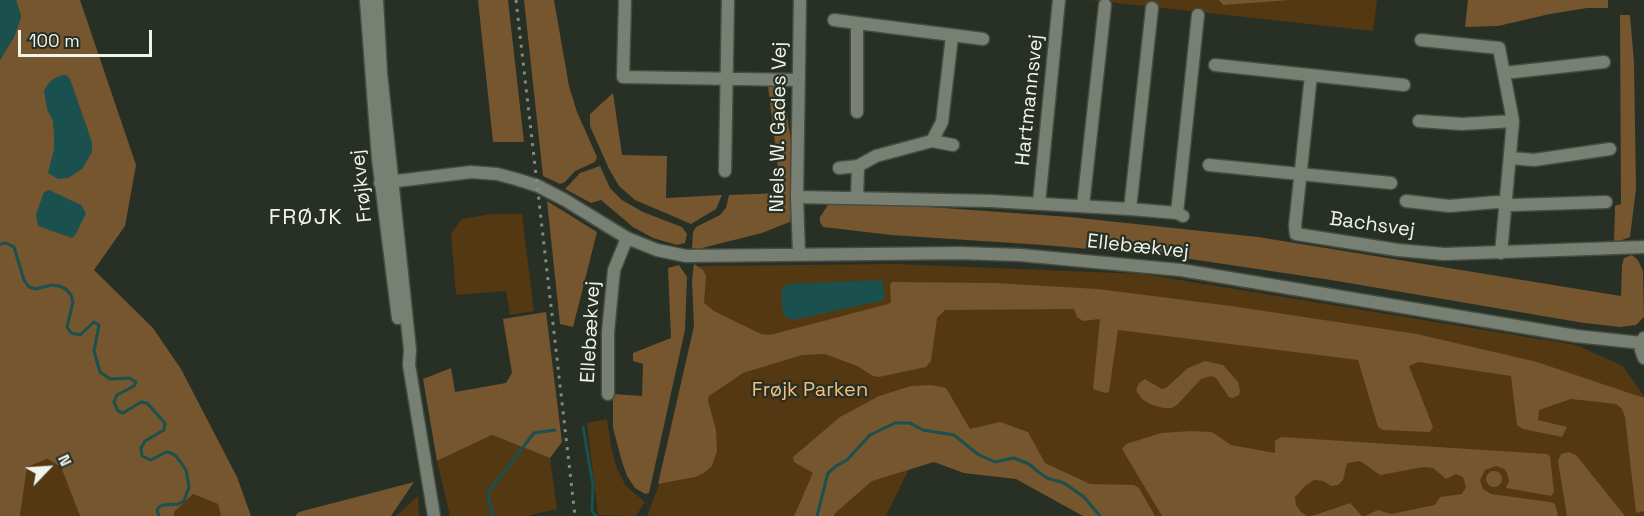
<!DOCTYPE html>
<html>
<head>
<meta charset="utf-8">
<style>
  body { margin:0 }
  #map { position:relative; width:1644px; height:516px; overflow:hidden; background:#282f24; font-family:"Space Grotesk",sans-serif }
  canvas { display:block }
  .north { position:absolute; left:18px; top:438px; width:60px; height:60px; -webkit-text-stroke:4px #282f24; paint-order:stroke; rotate:65deg; font-size:16px; font-weight:700; line-height:24px; text-align:center; color:#eff4ec }
  .north::after { content:''; display:block; margin:auto; width:21px; height:27px; background:#eff4ec; clip-path:polygon(50% 0,100% 100%,50% 72%,0 100%) }
  .scale { position:absolute; left:18px; top:30px; width:134px; height:27px; box-sizing:border-box; border:3px solid #eff4ec; border-top:0; padding-left:8px; font-size:18px; line-height:21px; white-space:nowrap; color:#eff4ec; -webkit-text-stroke:4px #282f24; paint-order:stroke }
</style>
</head>
<body>
<div id="map">
<canvas width="1644" height="516"></canvas>
<div class="north">N</div>
<div class="scale">100 m</div>
</div>
<script>
const c = document.querySelector('canvas').getContext('2d');
c.lineJoin = 'round';
function fillPath(path, color) { c.fillStyle = color; c.fill(path, 'evenodd'); }
const toPath = rows => new Path2D(rows.map(r => 'M' + r).join(''));
function strokePath(path, color, width, dash) { c.strokeStyle = color; c.lineWidth = width; c.lineCap = dash ? 'butt' : 'round'; c.setLineDash(dash || []); c.stroke(path); }
function write(font, color, halo, rows, align = 'center') {
  c.font = font + ' "Space Grotesk",sans-serif'; c.lineWidth = 4.5; c.setLineDash([]); c.textBaseline = 'middle'; c.strokeStyle = halo; c.fillStyle = color; for (const [text, x, y, turn = 0] of rows) {
    c.save(); c.translate(x, y); c.rotate((+turn || 0) * Math.PI / 180); c.textAlign = isNaN(turn) ? turn : align; if (halo) c.strokeText(text, 0, 0); c.fillText(text, 0, 0); c.restore();
  }
}
fillPath(toPath([
  [1089,0,1377,0,1373,31],
  [492,214,522,214,534,311,510,315,506,291,456,295,451,233,462,219],
  [897,264,1143,274,1576,345,1623,366,1644,396,1644,516,1083,516,1016,479,964,473,934,462,910,467,886,516,647,516,663,474,697,328,694,266],
  [607,419,611,446,617,469,626,486,645,502,636,516,598,515,587,423],
  [492,435,550,458,557,509,527,516,450,516,437,461],
  [47,459,61,467,80,516,20,516,27,466],
  [193,494,218,504,221,516,174,516,173,512],
  [418,496,419,516,396,516]
]), '#533811');
fillPath(toPath([
  [16,0,80,0,136,165,125,226,94,270,153,328,181,369,237,477,251,516,221,516,218,504,193,494,174,512,174,516,80,516,61,467,47,459,27,467,20,516,0,516,0,60,14,37,21,17],
  [478,0,508,0,524,142,493,142],
  [524,0,554,0,569,86,577,112,597,157,595,162,575,171,565,182,560,184,543,176],
  [1219,0,1290,0,1223,5],
  [1468,0,1608,0,1608,8,1587,8,1550,14,1498,26,1465,27],
  [1620,15,1630,15,1634,63,1636,189,1630,237,1614,243,1615,206,1621,204],
  [782,85,793,153,792,221,762,233,698,249,692,248,693,232,696,227,720,215,726,208,729,195,781,193,768,86],
  [613,93,622,155,667,156,666,198,722,195,716,209,691,224,635,200,619,186,609,169,590,126,590,114],
  [600,166,610,188,622,200,643,212,682,227,687,234,685,243,677,245,653,238,633,227,601,200,591,203,565,189,580,173],
  [547,201,597,232,573,327,560,324],
  [874,203,1070,217,1258,237,1621,296,1622,265,1624,258,1632,255,1638,260,1643,271,1644,317,1636,325,1620,327,1584,323,1331,280,1170,256,1043,245,891,235,823,227,820,222,820,217,828,205],
  [694,264,703,270,706,276,704,303,714,311,761,334,770,335,888,304,891,302,890,285,892,282,995,283,1098,289,1231,306,1417,334,1537,362,1644,398,1644,511,1636,513,1625,417,1622,409,1616,404,1571,399,1539,410,1538,420,1567,427,1562,437,1523,429,1517,425,1511,376,1418,362,1409,366,1433,427,1430,432,1383,430,1378,427,1358,360,1118,330,1109,392,1105,393,1093,389,1100,319,1083,321,1077,317,1074,309,945,310,937,318,931,361,926,367,879,377,873,376,857,366,825,354,802,355,743,373,709,396,708,401,716,430,717,451,712,466,704,473,695,477,658,484,694,326,692,280],
  [679,265,687,277,685,330,649,493,645,494,635,488,627,476,622,462,613,428,613,394,642,396,643,364,633,361,633,353,671,338,668,268],
  [546,312,562,442,550,458,492,435,437,461,423,379,451,368,455,392,506,383,512,373,503,319],
  [1205,361,1223,365,1238,382,1240,390,1239,395,1233,398,1229,397,1216,378,1211,376,1201,379,1178,404,1172,408,1163,408,1150,404,1142,399,1136,390,1139,383,1145,379,1162,389,1166,388,1188,368],
  [931,385,946,388,970,429,1000,422,1028,432,1045,463,1090,484,1134,485,1139,488,1155,516,1083,516,1016,479,964,473,934,462,872,481,834,514,834,516,794,516,813,473,794,462,793,457,840,417,879,396,911,386],
  [1192,431,1212,432,1231,445,1275,453,1275,441,1281,437,1547,454,1550,456,1554,492,1551,496,1506,488,1509,481,1507,473,1504,469,1496,466,1485,470,1480,480,1483,489,1491,494,1550,502,1555,504,1558,516,1365,516,1378,510,1391,514,1435,505,1440,497,1462,494,1466,487,1463,477,1456,474,1446,479,1433,468,1424,467,1380,475,1360,461,1347,463,1343,480,1338,485,1331,486,1323,481,1314,480,1306,485,1295,497,1296,505,1301,512,1307,516,1162,516,1122,449,1126,444,1161,433],
  [1569,452,1576,455,1625,516,1567,516,1558,461,1561,454],
  '1486 479a8 8 0 1 1 16 0a8 8 0 1 1-16 0Z',
  [414,482,391,516,295,516,299,512],
  [1350,503,1362,516,1311,516,1321,513]
]), '#75562e');
fillPath(toPath([
  [0,0,16,0,21,17,14,37,0,60],
  [62,75,66,75,70,79,92,142,92,152,82,169,68,178,58,179,48,173,54,149,54,135,53,121,47,109,44,91,48,84,53,79],
  [49,190,81,205,86,213,76,234,72,238,38,226,36,214,44,192],
  [882,280,885,298,880,301,793,320,783,315,781,290,787,284]
]), '#1a504e');
strokePath(toPath([
  [0,244,6,243,14,247,24,280,29,287,36,289,51,285,59,286,66,289,71,295,73,302,67,327,71,333,80,335,94,322,99,325,94,351,100,372,110,379,129,378,136,382,134,386,117,395,114,402,118,411,123,413,141,402,147,403,165,423,164,430,145,441,141,448,142,456,151,460,166,452,171,453,176,456,186,470,189,487,184,501,178,504,163,505,159,507,157,510,159,516],
  [583,427,593,485,592,511,596,516],
  [492,516,493,514,488,498,489,491,534,433,555,430],
  [817,516,828,473,836,466,847,460,870,435,895,423,910,423,923,430,954,435,979,455,995,462,1014,458,1029,464,1037,471,1047,478,1064,483,1084,497,1100,516]
]), '#1a504e', 3);
const minor = toPath([
  [366,0,378,159,398,318],
  [377,0,381,73,410,350,409,365,434,516],
  [625,0,623,77,799,80],
  [834,20,983,39],
  [857,24,857,112],
  [1421,40,1499,48,1513,121,1501,253],
  [1215,65,1404,85],
  [1504,73,1604,62],
  [1311,75,1295,226,1296,234,1398,250,1444,254,1644,247],
  [1419,121,1462,124,1513,121],
  [932,141,942,122,952,36],
  [1510,158,1534,160,1610,149],
  [1209,165,1391,183],
  [839,168,858,166,876,156,932,141,953,145],
  [725,171,728,0],
  [380,183,471,172,497,174,516,179,538,186,565,200,627,238,657,250,686,256,960,253,1020,255,1181,270,1576,336,1642,343],
  [797,197,991,201,1130,209,1177,213,1183,216],
  [857,198,858,166],
  [1406,201,1449,206,1497,202,1513,205,1606,202],
  [1039,203,1059,0],
  [1083,206,1105,5],
  [1130,209,1152,8],
  [1177,213,1198,15],
  [799,254,797,197,800,0],
  [1644,338,1641,350,1644,358],
  [608,394,608,332,614,270,627,238]
]);
strokePath(minor, '#464c43', 15);
strokePath(minor, '#788073', 12);
strokePath(toPath([
  [516,0,575,516]
]), '#848b81', 3, [3, 6]);
write('20px', '#eff4ec', '#282f24', [
  ["Hartmannsvej",1030,100,-84],
  ["Niels W. Gades Vej",779,127,-89],
  ["Frøjkvej",362,186,-96],
  ["Bachsvej",1372,225,8],
  ["Ellebækvej",1138,247,6],
  ["Ellebækvej",591,332,-87]
]);
write('20px', '#f2bf7f', '#282f24', [
  ["Frøjk Parken",810,391]
]);
c.letterSpacing = '1.5px';
write('22px', '#eff4ec', '#282f24', [
  ["FRØJK",306,218]
]);
c.letterSpacing = '0px';
</script>
</body>
</html>
